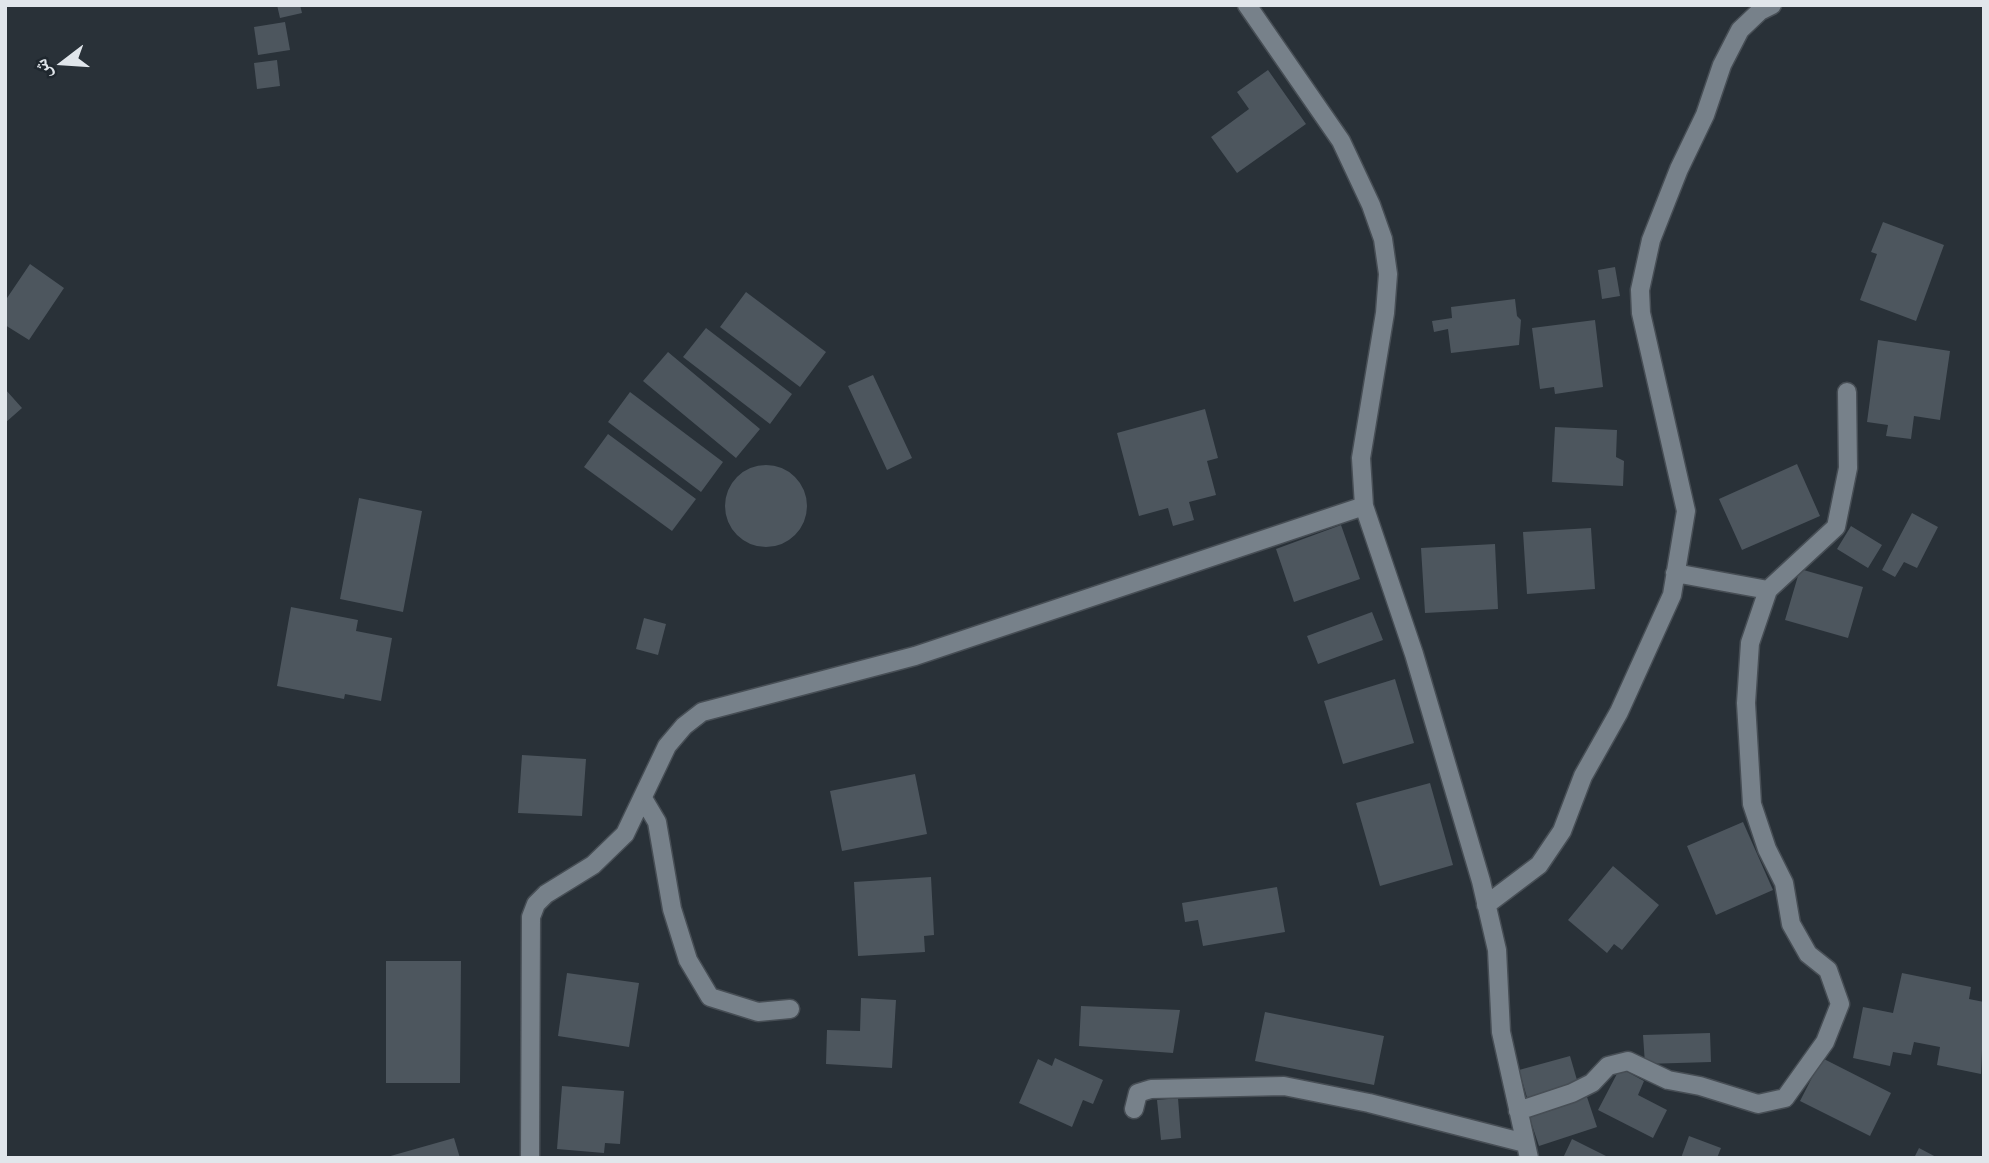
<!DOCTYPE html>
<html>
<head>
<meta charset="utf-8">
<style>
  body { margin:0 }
  #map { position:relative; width:1989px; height:1163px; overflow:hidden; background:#293138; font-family:"Work Sans","Noto Naskh Arabic",sans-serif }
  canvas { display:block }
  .frame { position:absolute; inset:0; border:7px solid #e1e6eb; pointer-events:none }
  .north { position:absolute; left:28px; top:28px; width:70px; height:70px; -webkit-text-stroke:5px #1f272e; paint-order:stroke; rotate:253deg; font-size:19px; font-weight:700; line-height:28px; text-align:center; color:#e1e6eb }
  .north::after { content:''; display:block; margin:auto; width:24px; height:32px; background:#e1e6eb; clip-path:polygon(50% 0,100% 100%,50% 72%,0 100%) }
</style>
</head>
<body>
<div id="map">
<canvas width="1989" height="1163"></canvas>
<div class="frame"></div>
<div class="north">ش</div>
</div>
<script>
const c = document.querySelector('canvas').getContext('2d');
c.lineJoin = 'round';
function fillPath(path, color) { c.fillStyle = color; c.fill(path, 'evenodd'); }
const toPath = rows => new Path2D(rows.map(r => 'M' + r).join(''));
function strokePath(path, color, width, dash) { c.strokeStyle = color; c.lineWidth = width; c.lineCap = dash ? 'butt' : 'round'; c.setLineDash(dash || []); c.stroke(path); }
fillPath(toPath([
  [277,5,300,5,302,13,280,18],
  [285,22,290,50,258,55,254,27],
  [277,60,280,86,257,89,254,63],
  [1268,70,1306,124,1237,173,1211,137,1249,109,1237,92],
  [1883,222,1944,245,1916,321,1860,300,1877,254,1871,252],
  [30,264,64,288,29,340,5,325,5,301],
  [1615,267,1620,296,1602,299,1598,270],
  [746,292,826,352,800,387,720,327],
  [1515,299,1517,316,1521,320,1519,345,1451,353,1448,329,1434,332,1432,321,1452,318,1451,307],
  [1595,320,1603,387,1555,394,1554,387,1540,389,1532,328],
  [706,328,792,394,770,424,683,357],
  [1878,340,1950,351,1940,420,1914,416,1911,439,1886,436,1888,425,1867,422],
  [668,352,760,429,736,458,643,381],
  [873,375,912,458,887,470,848,386],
  [5,389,22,408,5,423],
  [630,392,723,462,701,492,608,422],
  [1205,409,1218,458,1207,461,1216,495,1189,502,1194,520,1173,526,1168,508,1139,516,1117,433],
  [1555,427,1617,430,1616,457,1624,461,1623,486,1552,482],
  [608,434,696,499,672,531,584,467],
  [1797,464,1820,516,1742,550,1719,499],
  '725 506a41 41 0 1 1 82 0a41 41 0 1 1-82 0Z',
  [359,498,422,511,403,612,340,599],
  [1912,513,1938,527,1917,568,1904,562,1895,577,1882,570],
  [1341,525,1360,579,1294,602,1276,549],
  [1851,526,1882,545,1868,568,1837,549],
  [1591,528,1595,589,1527,594,1523,532],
  [1495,544,1498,609,1425,613,1421,548],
  [1800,569,1863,587,1848,638,1785,620],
  [291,607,358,620,356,631,392,638,381,701,345,694,344,699,277,686],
  [1372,612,1383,640,1318,664,1307,636],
  [644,618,666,624,658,655,636,649],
  [1395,679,1414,743,1343,764,1324,701],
  [522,755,586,759,582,816,518,813],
  [915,774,927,834,842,851,830,791],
  [1430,783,1453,865,1380,886,1356,803],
  [1743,822,1773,890,1716,915,1687,846],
  [1613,866,1659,905,1622,950,1614,944,1607,953,1568,920],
  [931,877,934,935,924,936,925,952,858,956,854,882],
  [1277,887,1285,932,1203,946,1198,920,1185,922,1182,903],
  [386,961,461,961,460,1083,386,1083],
  [567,973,639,983,629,1047,558,1036],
  [1902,973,1971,987,1969,999,1984,1002,1981,1074,1937,1065,1940,1047,1914,1042,1911,1055,1893,1052,1890,1066,1853,1058,1863,1007,1893,1013],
  [861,998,896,1000,892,1068,826,1064,827,1030,860,1031],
  [1081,1006,1180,1010,1173,1053,1079,1046],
  [1265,1012,1384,1036,1374,1085,1255,1061],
  [1710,1033,1711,1062,1645,1064,1643,1035],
  [1570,1056,1579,1087,1528,1101,1519,1070],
  [1055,1058,1103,1080,1093,1104,1083,1100,1072,1127,1019,1103,1038,1059,1052,1066],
  [1822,1058,1891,1093,1870,1136,1800,1101],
  [1620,1068,1644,1081,1638,1095,1667,1110,1653,1138,1598,1110],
  [562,1086,624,1091,620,1144,605,1143,604,1153,557,1149],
  [1586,1094,1597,1127,1539,1146,1528,1113],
  [1178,1098,1181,1138,1161,1140,1157,1100],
  [1689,1136,1721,1148,1717,1158,1681,1158],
  [454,1138,460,1158,387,1158,387,1157],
  [1572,1139,1610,1158,1563,1158],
  [1919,1148,1938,1158,1914,1158]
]), '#4d565e');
const minor = toPath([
  [1247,5,1341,141,1371,205,1383,239,1388,274,1385,313,1361,458,1364,506,1414,654,1481,881,1497,950,1501,1032,1529,1158],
  [1675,573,1768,590],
  [644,800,657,822,672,909,688,960,710,997,758,1012,790,1009],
  [1486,905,1539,865,1562,831,1583,776,1619,712,1672,595,1686,511,1641,313,1640,290,1651,240,1679,169,1705,115,1722,65,1740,30,1760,11,1772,5],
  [1134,1109,1138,1093,1151,1089,1284,1086,1369,1103,1525,1143],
  [1518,1111,1572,1093,1592,1083,1608,1066,1628,1061,1668,1080,1700,1086,1758,1104,1785,1098,1825,1042,1840,1004,1828,970,1808,954,1791,924,1784,883,1767,849,1752,804,1746,703,1750,643,1768,590,1836,527,1848,468,1847,392],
  [530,1158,531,917,536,904,546,894,593,865,625,834,667,746,684,726,702,712,915,656,1364,506]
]);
strokePath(minor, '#474e55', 21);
strokePath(minor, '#77818a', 18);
</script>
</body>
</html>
